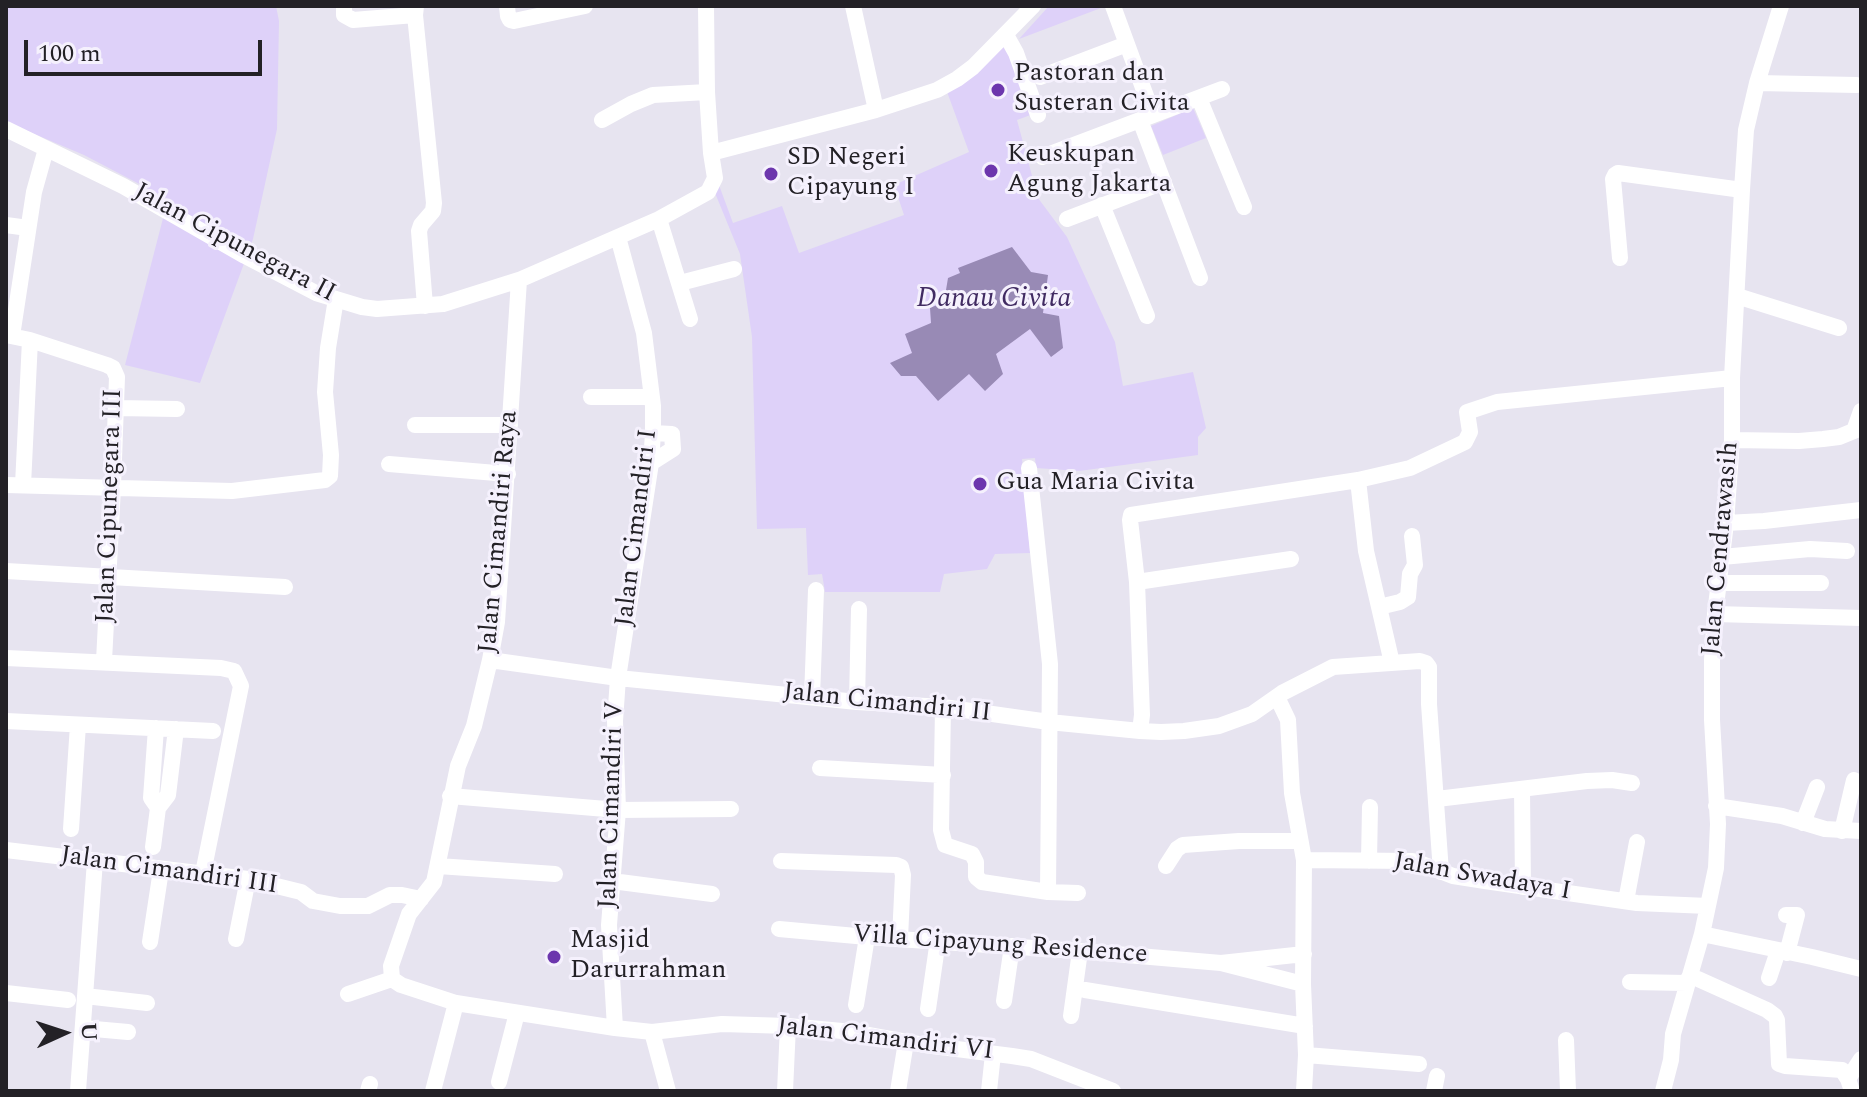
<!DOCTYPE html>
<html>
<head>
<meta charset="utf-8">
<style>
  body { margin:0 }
  #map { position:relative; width:1867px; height:1097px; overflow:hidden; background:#e7e4f0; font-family:Spectral,serif }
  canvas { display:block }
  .frame { position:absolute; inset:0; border:8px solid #232126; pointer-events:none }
  .north { position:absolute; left:24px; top:993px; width:80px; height:80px; -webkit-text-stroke:6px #f5f1fd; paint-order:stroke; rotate:87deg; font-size:22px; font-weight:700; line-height:32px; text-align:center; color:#232126 }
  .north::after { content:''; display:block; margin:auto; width:28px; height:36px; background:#232126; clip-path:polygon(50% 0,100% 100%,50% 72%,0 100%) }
  .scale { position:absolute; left:24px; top:40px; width:238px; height:36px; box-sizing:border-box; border:4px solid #232126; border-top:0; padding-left:10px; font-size:24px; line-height:28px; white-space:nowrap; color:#232126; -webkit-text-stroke:6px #f5f1fd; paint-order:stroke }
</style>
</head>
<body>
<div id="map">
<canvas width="1867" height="1097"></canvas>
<div class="frame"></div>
<div class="north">U</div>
<div class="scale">100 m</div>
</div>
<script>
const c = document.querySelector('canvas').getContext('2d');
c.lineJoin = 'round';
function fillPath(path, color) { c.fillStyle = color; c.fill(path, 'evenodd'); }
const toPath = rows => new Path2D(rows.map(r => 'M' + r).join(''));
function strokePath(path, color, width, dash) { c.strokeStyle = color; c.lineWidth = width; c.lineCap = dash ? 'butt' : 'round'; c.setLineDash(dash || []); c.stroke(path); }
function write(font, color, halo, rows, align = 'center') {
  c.font = font + ' Spectral,serif'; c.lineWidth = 6; c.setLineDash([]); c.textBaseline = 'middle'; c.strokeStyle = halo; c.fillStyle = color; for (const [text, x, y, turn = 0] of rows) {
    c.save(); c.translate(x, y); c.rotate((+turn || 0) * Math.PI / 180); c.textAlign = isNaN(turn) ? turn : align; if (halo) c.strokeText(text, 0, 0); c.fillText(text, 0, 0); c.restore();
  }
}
fillPath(toPath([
  [6,6,276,6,279,21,277,129,253,239,200,383,125,365,168,199,84,155,6,122],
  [1049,6,1100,6,1101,8,1019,39],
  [1009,41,1036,113,1017,120,1038,198,1067,237,1115,342,1123,386,1193,372,1206,428,1198,437,1198,455,1079,471,1036,468,1035,458,1022,459,1030,553,995,554,987,569,944,574,940,592,825,592,822,574,808,575,806,528,757,529,752,337,740,254,713,188,716,177,733,223,782,206,799,253,904,215,894,185,969,152,946,89],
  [1193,108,1206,138,1163,155,1151,126]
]), '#ded1f9');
fillPath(toPath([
  [1012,247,1031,272,1048,275,1043,313,1059,316,1063,348,1051,357,1030,329,996,354,1003,374,985,391,969,374,938,401,916,376,901,376,890,363,912,353,905,334,931,323,930,308,944,302,948,278,960,273,958,268]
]), '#988ab5');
strokePath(toPath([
  [344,6,344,15,353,20,415,15],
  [416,6,415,15,434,203,433,211,421,225,419,231,425,306],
  [507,6,508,16,510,20,514,21,585,6],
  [706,6,707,92,711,153,715,178,708,192,659,219,519,280,501,560,497,622,490,660,474,726,458,766,434,882,409,914,391,966,392,979,401,985,456,1003,615,1028,652,1032,722,1024,788,1026,853,1032,925,1045,1012,1056,1031,1059,1113,1091],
  [853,6,876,110],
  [1113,6,1153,115],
  [1006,35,1016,53,1038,115],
  [1040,77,1127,44],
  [1757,83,1857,85],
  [1199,98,1244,207],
  [602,120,631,104,653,95,707,92],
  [1140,120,1200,278],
  [6,129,123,186,245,256,316,293,362,307,377,309,443,304,519,280],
  [711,153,876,110,937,90,957,79,973,67,1033,6],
  [1042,157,1222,89],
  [1102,205,1147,316],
  [659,219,690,319],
  [1067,219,1164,182],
  [6,225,28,228],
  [1620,258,1613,179,1615,175,1618,173,1742,190],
  [680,283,734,269],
  [1737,296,1839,328],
  [6,335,30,340,107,365,113,368,117,377,113,487,104,661],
  [12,336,34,192,46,149],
  [591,397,652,397],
  [116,408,177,409],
  [415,425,510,425],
  [1854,431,1861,411],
  [1732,440,1799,441,1823,439,1839,437,1861,428],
  [651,463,673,449,672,434,653,433],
  [389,464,508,474],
  [1029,468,1050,664,1048,892],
  [1358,480,1366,551,1392,663],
  [6,485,232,491,325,480,330,476,331,455,325,392,328,348,336,299],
  [23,485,30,340],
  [1726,523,1764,521,1861,510],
  [1722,557,1810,549,1847,551],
  [6,571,285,587],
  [1137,582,1291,559],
  [1718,583,1821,583],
  [1379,607,1400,602,1408,597,1410,574,1415,565,1412,536],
  [1715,614,1861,618],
  [6,658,221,668,234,671,241,686,203,873],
  [490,660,618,678,857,702,943,707,1049,722,1140,731,1161,732,1184,731,1219,726,1252,714,1282,693,1333,667,1420,661,1426,663,1429,667,1429,704,1441,872],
  [812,697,816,590],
  [1277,697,1288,720,1292,793,1304,860,1303,984,1306,1055,1304,1091],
  [857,702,859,609],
  [943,707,941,830,945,845,972,854,976,862,976,877,982,882,1048,892,1078,893],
  [6,721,213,731],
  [156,728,151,798,158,808],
  [1140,731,1142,715,1137,582,1130,520,1131,515,1358,480,1410,468,1465,442,1470,432,1467,412,1497,402,1732,378],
  [820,768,943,775],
  [1522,789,1523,887],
  [450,796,606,809],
  [1437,799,1587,781,1612,780,1632,783],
  [1716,806,1782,816,1825,829,1861,831],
  [618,810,731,809],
  [1803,823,1817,787],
  [71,829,78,725],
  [1842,831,1854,780],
  [153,847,158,808,168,795,176,729],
  [6,850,248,879,301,892,313,901,340,906,368,906,390,895,402,895,421,899],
  [1304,860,1412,861,1422,864,1453,876,1485,881,1637,903,1708,906],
  [781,861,896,865,901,867,903,875,900,938],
  [1369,861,1370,807],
  [438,866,555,874],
  [1166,866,1177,849,1183,845,1239,841,1300,841],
  [612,881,712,894],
  [1626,901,1637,842],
  [1786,915,1797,915,1787,953],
  [779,929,867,937,1080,951,1221,963],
  [1702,934,1812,957,1861,969],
  [236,939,248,879],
  [150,942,161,870],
  [1689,977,1698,979,1767,1010,1775,1016,1777,1020,1779,1064,1785,1066,1842,1070,1848,1079,1852,1091],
  [1769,978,1778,951],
  [1630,982,1687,983],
  [1303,984,1221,963,1304,954],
  [1085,990,1305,1026],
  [6,993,68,1000],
  [348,994,392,979],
  [85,996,147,1003],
  [1004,1001,1012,946],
  [856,1005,867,937],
  [928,1009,938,940],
  [1071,1016,1080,951],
  [83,1028,128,1032],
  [615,1028,609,925,618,810,615,721,618,678,651,463,653,433,653,406,644,333,618,237],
  [652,1032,668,1091],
  [1566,1040,1568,1091],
  [1306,1055,1419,1064],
  [1848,1079,1861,1059],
  [499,1082,517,1013],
  [78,1091,95,861],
  [368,1091,370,1084],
  [433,1091,456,1003],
  [785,1091,788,1026],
  [898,1091,906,1042],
  [989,1091,993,1054],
  [1434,1091,1437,1076],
  [1663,1091,1671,1060,1673,1034,1702,934,1716,868,1718,824,1712,720,1712,660,1715,614,1726,523,1732,440,1732,378,1742,190,1746,130,1757,83,1781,6]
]), '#fff', 16);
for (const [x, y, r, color] of [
  [998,90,8,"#6c36ad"],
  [991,171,8,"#6c36ad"],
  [771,174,8,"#6c36ad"],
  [980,484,8,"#6c36ad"],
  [554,957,8,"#6c36ad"]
]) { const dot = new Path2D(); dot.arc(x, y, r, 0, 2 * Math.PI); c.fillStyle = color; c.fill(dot); strokePath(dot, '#f5f1fd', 3); }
write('26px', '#232126', '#f5f1fd', [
  ["Pastoran dan",1014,75],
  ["Susteran Civita",1014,105],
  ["Keuskupan",1007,156],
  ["Agung Jakarta",1007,186],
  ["SD Negeri",787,159],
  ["Cipayung I",787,189],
  ["Gua Maria Civita",996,484],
  ["Masjid",570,942],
  ["Darurrahman",570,972]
], 'left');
write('26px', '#232126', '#f5f1fd', [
  ["Jalan Cipunegara II",234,244,28],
  ["Jalan Cipunegara III",111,506,-88],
  ["Jalan Cimandiri I",638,528,-83],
  ["Jalan Cimandiri Raya",500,532,-85],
  ["Jalan Cendrawasih",1722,549,-85],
  ["Jalan Cimandiri II",887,704,6],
  ["Jalan Cimandiri V",613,805,-88],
  ["Jalan Cimandiri III",169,872,8],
  ["Jalan Swadaya I",1482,878,10],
  ["Villa Cipayung Residence",1000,946,4],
  ["Jalan Cimandiri VI",885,1040,7]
]);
write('italic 28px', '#412b62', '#f5f1fd', [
  ["Danau Civita",994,301]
]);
</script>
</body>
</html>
